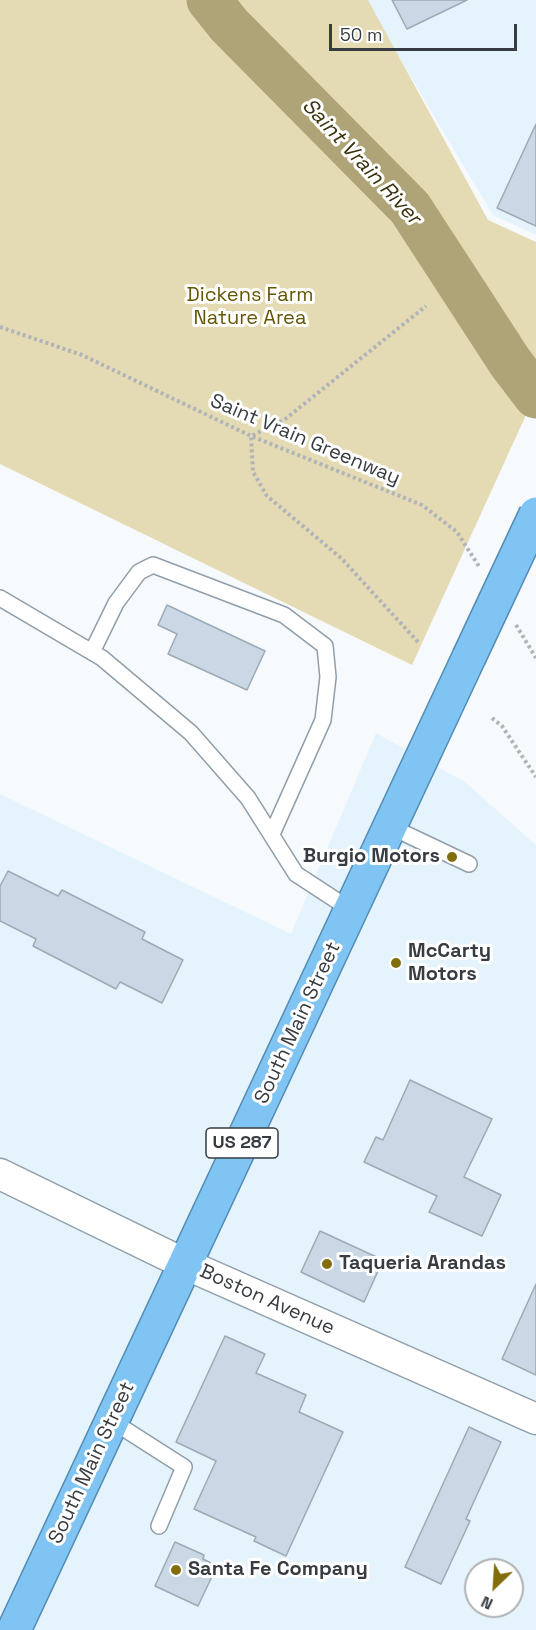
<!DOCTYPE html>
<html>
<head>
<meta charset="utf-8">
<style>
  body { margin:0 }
  #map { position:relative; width:536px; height:1630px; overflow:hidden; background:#f7fafd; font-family:"Space Grotesk",sans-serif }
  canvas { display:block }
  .north { position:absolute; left:464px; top:1558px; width:60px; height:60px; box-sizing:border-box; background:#fff; border:2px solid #afb1b3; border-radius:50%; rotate:205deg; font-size:16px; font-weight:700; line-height:24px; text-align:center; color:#363c41 }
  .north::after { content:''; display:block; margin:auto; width:21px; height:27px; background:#816e0b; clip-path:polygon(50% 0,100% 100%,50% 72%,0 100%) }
  .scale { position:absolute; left:329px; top:24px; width:188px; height:27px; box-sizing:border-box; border:3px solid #363c41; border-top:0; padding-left:8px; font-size:18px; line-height:21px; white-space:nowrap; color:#363c41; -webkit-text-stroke:4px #fff; paint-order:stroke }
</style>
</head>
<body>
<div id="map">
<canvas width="536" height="1630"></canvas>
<div class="north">N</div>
<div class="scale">50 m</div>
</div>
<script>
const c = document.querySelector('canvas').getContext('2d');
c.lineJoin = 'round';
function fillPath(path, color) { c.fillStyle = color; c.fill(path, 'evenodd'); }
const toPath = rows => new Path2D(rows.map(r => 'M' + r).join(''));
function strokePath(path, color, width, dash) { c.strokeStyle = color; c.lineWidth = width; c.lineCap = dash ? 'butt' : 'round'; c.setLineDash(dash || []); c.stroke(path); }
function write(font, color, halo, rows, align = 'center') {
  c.font = font + ' "Space Grotesk",sans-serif'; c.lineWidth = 6; c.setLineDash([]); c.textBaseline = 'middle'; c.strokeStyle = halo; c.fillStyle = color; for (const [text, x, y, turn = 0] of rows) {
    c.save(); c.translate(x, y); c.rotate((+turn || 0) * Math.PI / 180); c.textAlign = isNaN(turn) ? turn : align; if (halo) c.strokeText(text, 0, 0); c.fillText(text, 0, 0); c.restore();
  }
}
fillPath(toPath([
  [365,0,536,0,536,235,493,215],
  [376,733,465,782,536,845,536,1630,0,1630,0,794,291,934],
  [476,1570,512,1570,512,1606,476,1606]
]), '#e5f3fd');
fillPath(toPath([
  [0,0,368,0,488,220,536,242,536,393,412,665,0,464]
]), '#e4dbb5');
strokePath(toPath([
  [209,0,229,25,410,208,510,362,536,396]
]), '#aea478', 45);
const building = toPath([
  [392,0,467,0,407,29,392,0],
  [536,124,536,226,497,208,536,124],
  [167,605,265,651,247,690,168,654,177,634,158,625,167,605],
  [8,871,58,896,62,890,145,932,142,939,183,960,162,1003,120,982,116,989,33,946,36,939,0,921,0,886,8,871],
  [410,1080,492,1119,464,1177,501,1195,482,1236,429,1212,437,1196,364,1162,376,1137,383,1140,410,1080],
  [320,1231,383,1260,364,1302,301,1272,320,1231],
  [536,1284,536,1375,502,1359,536,1284],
  [225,1336,265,1354,256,1373,306,1395,299,1412,343,1432,286,1556,254,1541,256,1537,194,1509,216,1461,176,1442,225,1336],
  [469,1427,501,1442,466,1519,470,1521,441,1584,405,1567,469,1427],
  [175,1542,204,1555,203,1559,217,1566,198,1606,155,1586,175,1542]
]);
fillPath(building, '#c9d8e4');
strokePath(building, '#9caab6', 1.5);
const service = toPath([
  [0,598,102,658,191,733,248,798,296,874,351,910],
  [92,652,116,603,139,572,153,565,284,615,325,646,328,677,323,720,272,834],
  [389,826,469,864],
  [112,1421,184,1467,159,1526]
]);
const minor = toPath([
  [0,1174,185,1264,536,1419]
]);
const trunk = toPath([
  [14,1630,469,657]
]);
strokePath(service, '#909ea9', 18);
strokePath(minor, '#909ea9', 33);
strokePath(trunk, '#528bb3', 36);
strokePath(toPath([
  [0,327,82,355,251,436,422,505,457,532,480,568],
  [516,625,536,658],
  [418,642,341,558,267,496,253,472,251,436,284,420,426,306],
  [492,718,502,726,536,777]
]), '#b0b4b7', 4, [3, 3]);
strokePath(service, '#fff', 15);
strokePath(minor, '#fff', 30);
strokePath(trunk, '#80c4f3', 33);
const trunkBridge = toPath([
  [469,657,536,514]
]);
strokePath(trunkBridge, '#528bb3', 36, []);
strokePath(trunkBridge, '#80c4f3', 33);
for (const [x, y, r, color] of [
  [452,857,6,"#816e0b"],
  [396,963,6,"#816e0b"],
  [327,1264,6,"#816e0b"],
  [176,1570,6,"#816e0b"]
]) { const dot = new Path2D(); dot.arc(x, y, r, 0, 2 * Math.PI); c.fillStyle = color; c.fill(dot); strokePath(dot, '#fff', 2); }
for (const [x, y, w] of [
  [242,1143,72]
]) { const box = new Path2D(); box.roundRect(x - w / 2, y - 15, w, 30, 4.5); c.fillStyle = '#fff'; c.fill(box); strokePath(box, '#363c41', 1.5); }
write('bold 18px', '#363c41', null, [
  ["US 287",242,1143]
]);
write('20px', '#655605', '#fff', [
  ["Dickens Farm",250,296],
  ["Nature Area",250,319]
]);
write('20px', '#363c41', '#fff', [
  ["Saint Vrain Greenway",305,440,23],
  ["South Main Street",298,1023,-65],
  ["Boston Avenue",267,1300,24],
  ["South Main Street",92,1463,-65]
]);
write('bold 20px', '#363c41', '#fff', [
  ["Burgio Motors",440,857,"right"],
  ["McCarty",408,952],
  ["Motors",408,975],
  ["Taqueria Arandas",339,1264],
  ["Santa Fe Company",188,1570]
], 'left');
write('italic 21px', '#3b330d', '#fff', [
  ["Saint Vrain River",361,162,47]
]);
</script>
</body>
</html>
